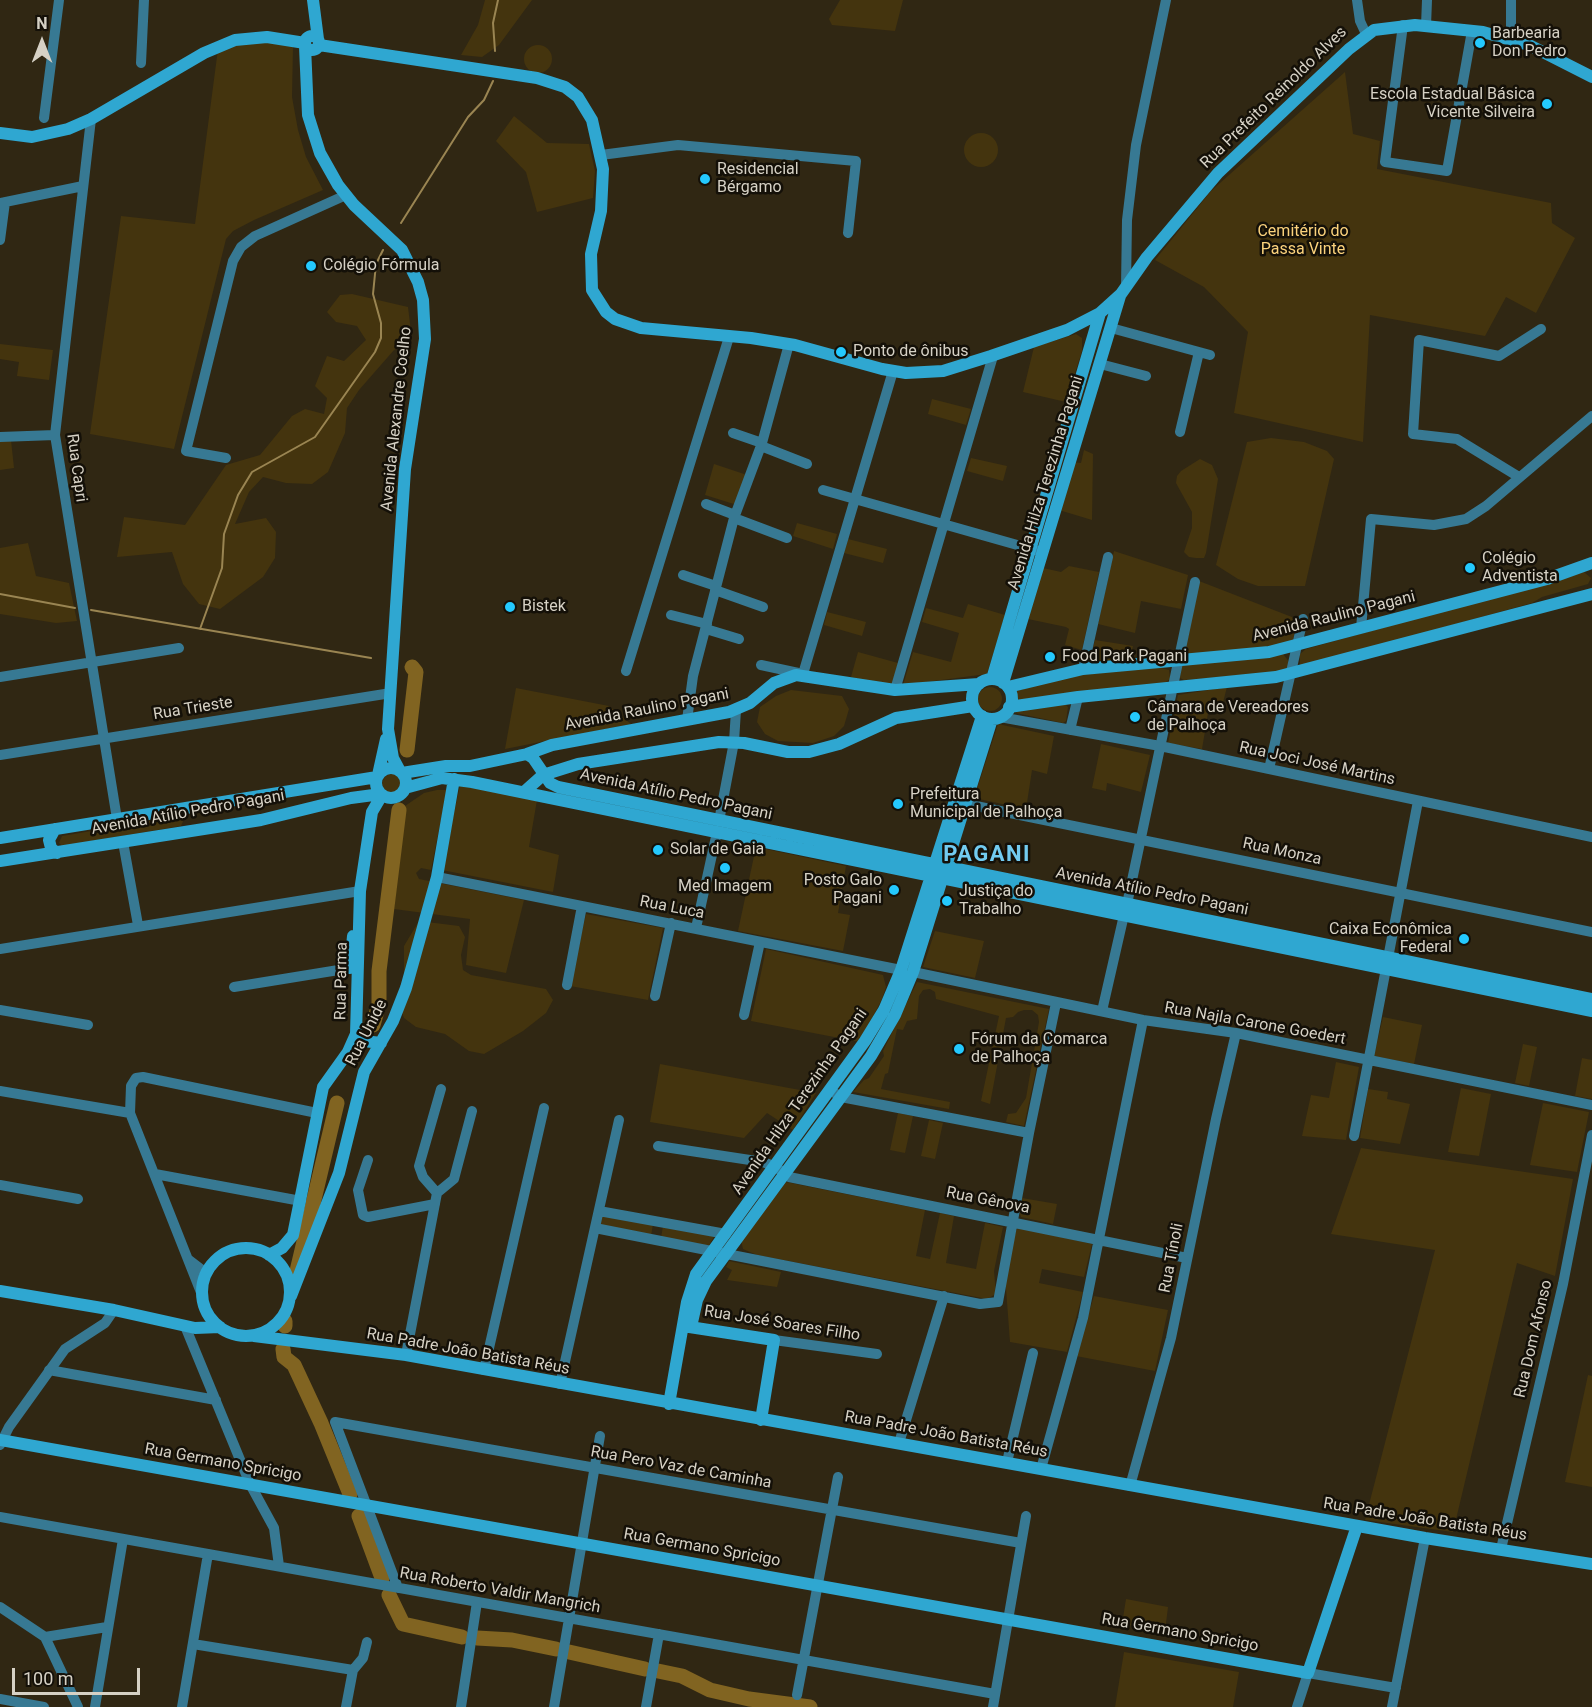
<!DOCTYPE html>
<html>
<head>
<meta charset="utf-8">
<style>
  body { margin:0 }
  #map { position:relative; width:1592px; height:1707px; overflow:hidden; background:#302713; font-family:Roboto,sans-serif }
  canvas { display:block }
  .north { position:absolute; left:12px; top:12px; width:60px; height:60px; -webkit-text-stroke:4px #141008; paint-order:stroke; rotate:0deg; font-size:16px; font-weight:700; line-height:24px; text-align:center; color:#d6d1c5 }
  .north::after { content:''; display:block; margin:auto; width:21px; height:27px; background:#d6d1c5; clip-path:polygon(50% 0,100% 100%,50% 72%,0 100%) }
  .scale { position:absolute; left:12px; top:1668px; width:128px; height:27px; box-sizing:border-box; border:3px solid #d6d1c5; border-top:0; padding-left:8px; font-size:18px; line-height:21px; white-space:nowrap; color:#d6d1c5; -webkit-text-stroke:4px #141008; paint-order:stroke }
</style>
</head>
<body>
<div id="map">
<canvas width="1592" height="1707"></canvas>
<div class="north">N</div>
<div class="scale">100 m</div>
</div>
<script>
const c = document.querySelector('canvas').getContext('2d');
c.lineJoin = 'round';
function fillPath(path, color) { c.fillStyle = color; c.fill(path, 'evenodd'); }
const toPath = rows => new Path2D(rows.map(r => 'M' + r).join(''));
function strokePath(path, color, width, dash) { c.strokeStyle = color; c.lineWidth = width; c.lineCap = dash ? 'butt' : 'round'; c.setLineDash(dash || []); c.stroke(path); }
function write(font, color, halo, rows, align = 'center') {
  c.font = font + ' Roboto,sans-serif'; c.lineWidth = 5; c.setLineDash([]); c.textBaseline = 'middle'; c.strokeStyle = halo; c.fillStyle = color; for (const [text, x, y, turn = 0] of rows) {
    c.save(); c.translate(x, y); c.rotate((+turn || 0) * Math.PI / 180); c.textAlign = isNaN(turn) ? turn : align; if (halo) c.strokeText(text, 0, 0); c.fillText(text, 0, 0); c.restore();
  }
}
fillPath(toPath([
  [485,0,532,0,499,45,482,57,461,55,478,25],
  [840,0,903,0,895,31,832,25,829,19],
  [251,40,293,46,292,97,298,130,306,157,323,190,254,220,233,231,226,239,174,449,90,434,121,216,195,224,218,49],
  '524 59a14 14 0 1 1 28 0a14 14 0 1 1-28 0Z',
  [1345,72,1353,134,1380,141,1377,169,1551,203,1552,223,1575,238,1536,313,1506,297,1485,336,1370,315,1363,442,1234,413,1248,332,1204,287,1155,260,1211,191],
  [514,116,547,143,589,144,595,171,593,198,537,212,526,172,496,141],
  '964 150a17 17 0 1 1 34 0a17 17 0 1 1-34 0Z',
  [352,294,408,307,412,340,394,350,359,390,347,408,345,433,328,472,312,484,286,483,263,477,249,492,235,524,266,518,276,532,275,558,263,577,220,609,199,604,183,584,172,552,117,557,124,517,185,525,226,465,260,455,292,416,305,409,324,414,327,398,315,386,327,356,344,361,366,340,357,326,336,322,327,312,340,295],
  [1076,334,1082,338,1082,351,1066,402,1023,392,1034,347],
  [0,344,53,350,49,380,17,376,19,362,0,359],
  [932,399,971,409,966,425,928,414],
  [1271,438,1304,442,1327,451,1334,459,1305,586,1258,586,1238,579,1216,565,1247,442],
  [0,440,11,440,14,468,0,470],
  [1084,450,1093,454,1092,520,1059,510,1073,462,1081,463],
  [971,458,1007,466,1003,481,967,471],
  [1200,459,1212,465,1218,479,1206,553,1204,558,1196,558,1189,557,1184,552,1192,528,1192,512,1176,483,1177,476,1181,471],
  [714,464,747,475,737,505,705,495],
  [797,523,837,534,833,549,793,536],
  [848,539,887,549,883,563,844,553],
  [28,543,36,576,69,583,77,621,56,623,0,614,0,548],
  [1114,551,1188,575,1181,609,1141,601,1135,633,1098,624],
  [1069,566,1099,572,1082,650,1065,645,1069,629,1066,627,1028,619,1043,568,1061,572],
  [1584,572,1591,578,1588,584,1542,597,1532,603,1300,667,1300,654,1306,649],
  [1199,581,1297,619,1292,646,1184,657],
  [968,604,1005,615,987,674,903,685,913,652,951,662,959,633,922,622,926,608,963,618],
  [827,612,866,622,862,636,824,625],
  [1095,640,1133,646,1130,659,1093,661,1091,657],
  [858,652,898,663,892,687,851,677],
  [1283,654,1290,663,1288,668,1282,672,1184,680,1180,678,1181,666,1184,665],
  [1156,667,1169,670,1170,679,1165,683,1018,700,1016,694,1017,691,1064,677],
  '978 699a12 12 0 1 1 24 0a12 12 0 1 1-24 0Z',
  [1227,687,1220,714,1208,713,1202,749,1168,743,1178,695],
  [516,688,609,706,631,724,505,749],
  [791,690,842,696,849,709,844,726,834,736,813,743,778,741,765,734,757,722,760,707,776,696],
  [1065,704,1068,707,1066,721,1063,723,1016,713,1020,709],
  [998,724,1054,736,1047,774,1032,770,1026,809,974,798],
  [1101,744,1150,755,1141,792,1107,783,1106,791,1092,788],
  '382 784a10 10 0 1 1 20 0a10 10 0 1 1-20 0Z',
  [460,785,537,800,529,847,559,855,553,892,442,870],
  [437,790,447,790,431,870,421,868,416,873,419,879,524,900,506,973,466,965,470,919,394,909,405,806,424,793],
  [179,816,184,819,181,826,62,846,59,843,62,836],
  [756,847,846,866,838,913,850,915,843,951,738,931],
  [586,914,663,928,648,1000,570,986],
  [419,921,459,926,465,937,461,955,463,970,471,975,546,989,553,1000,546,1013,523,1031,484,1054,469,1051,445,1034,416,1027,404,1018,399,1005,404,976,404,946],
  [935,931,984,941,975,978,923,967],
  [766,949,883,975,886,987,882,999,860,1042,751,1021],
  [917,982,1049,1009,1024,1126,1006,1122,1008,1114,1016,1113,1026,1098,1039,1022,1038,1015,1032,1010,1024,1010,1018,1012,1013,1017,1006,1018,990,1104,981,1101,999,1016,936,999,935,992,930,989,923,990,919,996,917,1019,907,1021,903,1030,897,1029,888,1073,885,1074,881,1089,950,1102,949,1109,853,1092,864,1080,869,1078,884,1056,883,1051],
  [1383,1017,1422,1025,1414,1064,1374,1056],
  [1523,1044,1537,1047,1529,1086,1515,1083],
  [1582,1058,1592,1060,1592,1099,1575,1096],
  [1336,1062,1359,1067,1346,1140,1302,1136,1311,1095,1329,1098],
  [660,1064,816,1093,793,1130,767,1113,744,1138,650,1122],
  [1461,1088,1491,1094,1479,1156,1448,1152],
  [1368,1089,1388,1092,1387,1099,1410,1104,1400,1144,1360,1138],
  [1543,1103,1589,1112,1577,1172,1530,1165],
  [898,1113,913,1116,905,1153,890,1150],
  [929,1120,943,1123,935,1159,921,1156],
  [1361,1148,1573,1179,1555,1276,1517,1263,1453,1532,1365,1520,1435,1250,1331,1234],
  [786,1182,925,1210,916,1256,930,1259,940,1213,954,1216,946,1263,976,1269,985,1223,1003,1227,994,1271,996,1294,987,1299,757,1255,743,1249,741,1240],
  [1022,1198,1057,1204,1053,1224,1021,1217,1019,1211],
  [601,1214,653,1224,651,1236,599,1227],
  [663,1226,715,1235,708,1247,661,1238],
  [1017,1227,1092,1244,1084,1277,1042,1269,1039,1283,1083,1292,1067,1352,1010,1342,1005,1275],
  [729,1261,781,1272,777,1287,727,1280,732,1270,726,1267],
  [1094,1296,1168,1310,1155,1371,1076,1356],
  [1588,1375,1592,1376,1592,1487,1565,1482],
  [1126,1599,1168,1607,1165,1631,1122,1624],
  [1124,1652,1239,1672,1233,1707,1115,1707]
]), '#44340e');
strokePath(toPath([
  [495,51,493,23,498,0],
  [401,223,468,117,484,100,493,81],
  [0,594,75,608],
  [91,610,371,658],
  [200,629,222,568,224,534,238,495,252,472,315,437,375,352,381,338,381,323,373,294,376,264,383,250]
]), '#9a8552', 2);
strokePath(toPath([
  [407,750,416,672,412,667],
  [373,1025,379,1004,379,971,399,810],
  [297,1271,337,1103],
  [285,1321,285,1326],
  [283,1349,284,1357,294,1365,321,1423,350,1494],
  [359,1516,382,1578],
  [389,1595,403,1624,462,1637],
  [477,1638,512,1640,556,1649],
  [569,1652,645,1669],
  [658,1671,682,1676,710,1690,749,1699,810,1707]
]), '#816421', 15);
strokePath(toPath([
  [1357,0,1360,21,1366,34],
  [1511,0,1511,39],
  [1403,25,1385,162,1447,171,1472,31],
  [1426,26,1427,0],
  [141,63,144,0],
  [44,118,59,0],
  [91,119,55,435,117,819],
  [601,155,678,145,856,161,848,233],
  [0,203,83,186],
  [0,240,5,202],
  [1126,287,1127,220,1136,145,1166,0],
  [1111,328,1210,355],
  [1100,364,1146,376],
  [1180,432,1199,352],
  [733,433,762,443],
  [0,437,55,435],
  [761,446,807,464],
  [226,458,186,451,233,261,241,247,255,236,346,195],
  [1519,477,1457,439,1413,434,1419,340,1499,356,1541,329],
  [823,490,1042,552],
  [706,504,735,515],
  [734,518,787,538],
  [683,575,716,586],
  [715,590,763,607],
  [671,615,707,624],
  [1361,628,1371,519,1434,525,1466,519,1486,506,1592,416],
  [706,629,739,639],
  [761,665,803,674,893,371],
  [1083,669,1108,557],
  [626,671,729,337],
  [0,677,179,648],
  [895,690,993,356],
  [1000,717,1160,746,1592,837],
  [687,720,693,676,734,518,762,443,789,344],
  [1070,730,1078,697],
  [0,755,391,693],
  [1269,769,1303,619],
  [966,804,1592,932],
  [719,821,734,742,736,710],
  [123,842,138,925],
  [437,877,901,970],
  [1127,904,1195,582],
  [696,928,717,832],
  [0,949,360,891],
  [913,972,1143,1020,1236,1033,1592,1105],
  [567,985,582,906],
  [234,987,357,967],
  [655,996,671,923],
  [0,1010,88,1025],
  [1102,1011,1124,915],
  [744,1015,760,942],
  [830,1090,841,1097,1029,1133],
  [0,1091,130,1113,202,1295],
  [130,1113,131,1086,136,1078,143,1077,317,1113],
  [1354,1136,1418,801],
  [658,1146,763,1162,776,1167,789,1177,1187,1258],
  [368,1160,358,1190,363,1215,368,1217,435,1204],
  [155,1174,301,1201],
  [0,1185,78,1199],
  [437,1193,423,1177,419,1166,441,1089],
  [599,1211,726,1234],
  [595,1228,980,1304,998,1302,1029,1133,1056,1003],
  [189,1260,206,1273],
  [185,1326,250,1484,274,1528,279,1566],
  [774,1340,877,1354],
  [406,1355,437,1193,454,1179,472,1111],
  [49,1370,216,1400],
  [484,1370,544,1108],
  [560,1384,619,1120],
  [335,1422,1021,1543],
  [335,1422,398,1588],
  [899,1443,944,1296],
  [0,1445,9,1427,65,1349,105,1323,114,1310],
  [1007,1462,1033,1353],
  [1041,1469,1083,1318,1143,1020],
  [1130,1486,1171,1338,1216,1119,1236,1033],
  [0,1517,995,1694],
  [1501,1549,1563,1284,1592,1135],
  [0,1607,45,1637,78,1707],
  [45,1637,107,1627],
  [193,1644,353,1670,346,1707],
  [353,1670,363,1658,367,1642],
  [797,1695,838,1477],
  [0,1699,44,1707],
  [95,1707,123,1539],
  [182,1707,208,1554],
  [461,1707,477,1602],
  [554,1707,600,1436],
  [646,1707,659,1634],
  [993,1707,1026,1516],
  [1297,1707,1308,1673,1396,1688],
  [1392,1707,1425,1538]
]), '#377993', 10);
strokePath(toPath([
  [313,0,318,39],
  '305 43a7 7 0 1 1 14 0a7 7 0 1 1-14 0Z',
  [319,45,537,78,565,87,578,97,592,120,603,169,601,211,591,254,592,290,606,312,615,319,641,328,751,338,795,345,882,369,906,373,943,371,991,356,1067,330,1100,313,1121,294,1147,257,1218,173,1349,49,1374,30,1415,25,1483,32,1529,45,1592,77],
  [305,46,308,115,320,153,338,185,354,205,402,250,418,282,423,300,425,339,405,469,388,729,393,758,400,771],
  [0,133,32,137,68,129,91,119,204,53,235,40,267,37,305,43],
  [992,679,1100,313],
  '972 699a20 20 0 1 1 40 0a20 20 0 1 1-40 0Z',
  [1003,683,1120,296],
  [1008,687,1083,669,1269,652,1547,579,1592,563],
  [1009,707,1078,697,1276,677,1592,594],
  [527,754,552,745,729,712,750,703,774,683,796,675,895,690,979,684],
  '376 783a15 15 0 1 1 30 0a15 15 0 1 1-30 0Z',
  [402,773,446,766,470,766,527,754,533,758,550,783,558,787,1592,999],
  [378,775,386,739],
  [405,788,442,778,472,782,1592,1011],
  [524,792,543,775,578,764,719,742,744,743,788,752,809,752,839,744,896,718,973,706],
  [55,829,49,840,51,848,57,853],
  [0,838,377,777],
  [0,861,261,820,351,798,381,794],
  [350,968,353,936],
  [356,1034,364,1041,381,1043],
  '202 1292a44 44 0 1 1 88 0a44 44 0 1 1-88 0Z',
  [269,1255,282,1248,293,1235,323,1087,348,1052,356,1034,360,891,372,812,382,795],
  [0,1291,114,1310,195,1328,220,1327],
  [291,1296,339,1173,364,1072,393,1021,406,988,437,877,454,779],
  [683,1326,774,1340,761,1420],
  [691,1327,697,1300,706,1281,871,1056,895,1015,913,972,992,719],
  [254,1336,406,1355,1425,1538,1592,1564],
  [669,1404,687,1302,696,1274,865,1041,884,1010,901,970,982,716],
  [0,1440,1308,1673,1357,1526]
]), '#2fa7d1', 12);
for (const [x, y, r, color] of [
  [1480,43,6,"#24c9fe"],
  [1547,104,6,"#24c9fe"],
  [705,179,6,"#24c9fe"],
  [311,266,6,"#24c9fe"],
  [841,352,6,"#24c9fe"],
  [1470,568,6,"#24c9fe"],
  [510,607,6,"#24c9fe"],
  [1050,657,6,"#24c9fe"],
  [1135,717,6,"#24c9fe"],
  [898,804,6,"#24c9fe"],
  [658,850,6,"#24c9fe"],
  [725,868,6,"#24c9fe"],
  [894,890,6,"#24c9fe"],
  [947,901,6,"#24c9fe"],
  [1464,939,6,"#24c9fe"],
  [959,1049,6,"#24c9fe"]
]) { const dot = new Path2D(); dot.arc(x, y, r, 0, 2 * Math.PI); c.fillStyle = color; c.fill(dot); strokePath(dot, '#141008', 2); }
write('16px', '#d6d1c5', '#141008', [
  ["Barbearia",1492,34],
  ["Don Pedro",1492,52],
  ["Escola Estadual Básica",1535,95,"right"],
  ["Vicente Silveira",1535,113,"right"],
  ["Residencial",717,170],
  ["Bérgamo",717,188],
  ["Colégio Fórmula",323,266],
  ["Ponto de ônibus",853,352],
  ["Colégio",1482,559],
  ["Adventista",1482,577],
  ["Bistek",522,607],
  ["Food Park Pagani",1062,657],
  ["Câmara de Vereadores",1147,708],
  ["de Palhoça",1147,726],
  ["Prefeitura",910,795],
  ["Municipal de Palhoça",910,813],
  ["Solar de Gaia",670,850],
  ["Posto Galo",882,881,"right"],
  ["Pagani",882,899,"right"],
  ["Med Imagem",725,887,"center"],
  ["Justiça do",959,892],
  ["Trabalho",959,910],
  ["Caixa Econômica",1452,930,"right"],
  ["Federal",1452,948,"right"],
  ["Fórum da Comarca",971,1040],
  ["de Palhoça",971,1058]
], 'left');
write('16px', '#d6d1c5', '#141008', [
  ["Rua Prefeito Reinoldo Alves",1274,98,-44],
  ["Avenida Alexandre Coelho",397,419,-84],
  ["Rua Capri",76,468,82],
  ["Avenida Hilza Terezinha Pagani",1046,483,-73],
  ["Avenida Raulino Pagani",1334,617,-14],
  ["Rua Trieste",193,709,-9],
  ["Avenida Raulino Pagani",647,710,-11],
  ["Rua Joci José Martins",1317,764,12],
  ["Avenida Atílio Pedro Pagani",676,795,12],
  ["Avenida Atílio Pedro Pagani",188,813,-10],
  ["Rua Monza",1282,852,12],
  ["Avenida Atílio Pedro Pagani",1152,892,11],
  ["Rua Luca",672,908,11],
  ["Rua Parma",342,981,-89],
  ["Rua Najla Carone Goedert",1255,1024,10],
  ["Rua Unide",367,1033,-63],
  ["Avenida Hilza Terezinha Pagani",800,1102,-55],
  ["Rua Gênova",988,1201,11],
  ["Rua Tínoli",1172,1258,-79],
  ["Rua José Soares Filho",782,1324,9],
  ["Rua Dom Afonso",1534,1339,-77],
  ["Rua Padre João Batista Réus",468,1352,10],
  ["Rua Padre João Batista Réus",946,1435,10],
  ["Rua Germano Spricigo",223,1463,10],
  ["Rua Pero Vaz de Caminha",681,1468,10],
  ["Rua Padre João Batista Réus",1425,1520,9],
  ["Rua Germano Spricigo",702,1548,10],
  ["Rua Roberto Valdir Mangrich",500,1591,10],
  ["Rua Germano Spricigo",1180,1633,10]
]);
write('16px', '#fbd27c', '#141008', [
  ["Cemitério do",1303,232],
  ["Passa Vinte",1303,250]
]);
c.letterSpacing = '1.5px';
write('bold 22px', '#72cbf0', '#141008', [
  ["PAGANI",987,855]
]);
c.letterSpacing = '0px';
</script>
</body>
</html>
